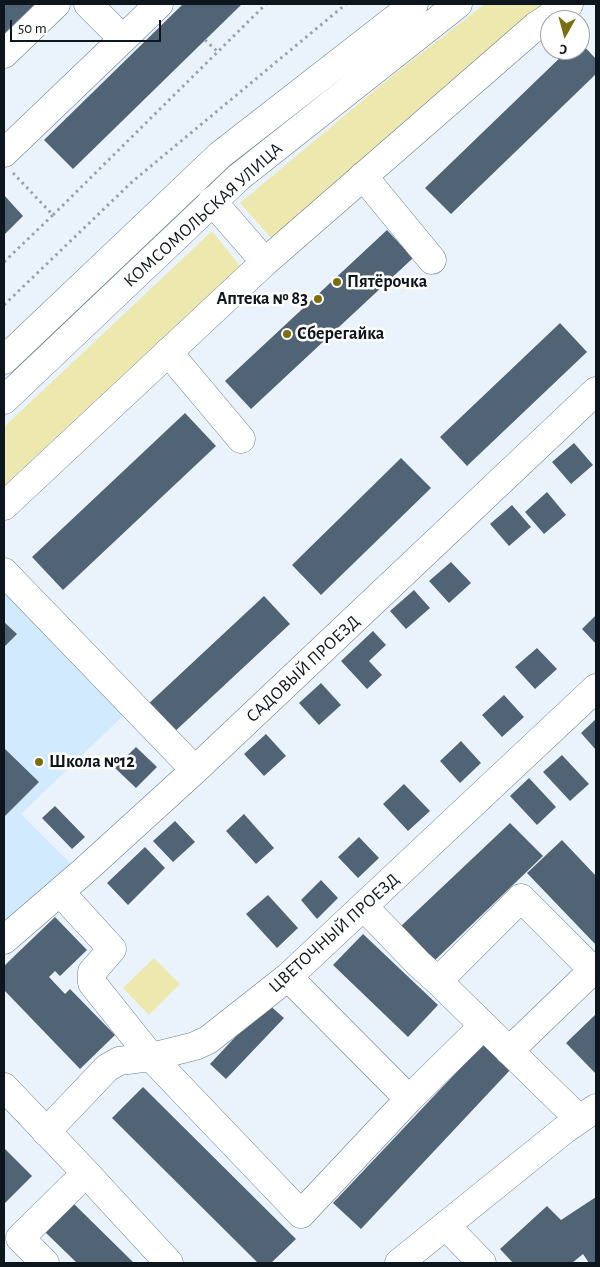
<!DOCTYPE html>
<html>
<head>
<meta charset="utf-8">
<style>
  body { margin:0 }
  #map { position:relative; width:600px; height:1267px; overflow:hidden; background:#eaf3fb; font-family:"Alegreya Sans",sans-serif }
  canvas { display:block }
  .frame { position:absolute; inset:0; border:5px solid #0e161d; pointer-events:none }
  .north { position:absolute; left:540px; top:10px; width:50px; height:50px; box-sizing:border-box; background:#fff; border:1px solid #9fa2a5; border-radius:50%; rotate:187deg; font-size:14px; font-weight:700; line-height:20px; text-align:center; color:#0e161d }
  .north::after { content:''; display:block; margin:auto; width:18px; height:22px; background:#796f0d; clip-path:polygon(50% 0,100% 100%,50% 72%,0 100%) }
  .scale { position:absolute; left:10px; top:20px; width:151px; height:22px; box-sizing:border-box; border:2px solid #0e161d; border-top:0; padding-left:6px; font-size:15px; line-height:18px; white-space:nowrap; color:#0e161d; -webkit-text-stroke:4px #fff; paint-order:stroke }
</style>
</head>
<body>
<div id="map">
<canvas width="600" height="1267"></canvas>
<div class="frame"></div>
<div class="north">С</div>
<div class="scale">50 m</div>
</div>
<script>
const c = document.querySelector('canvas').getContext('2d');
c.lineJoin = 'round';
function fillPath(path, color) { c.fillStyle = color; c.fill(path, 'evenodd'); }
const toPath = rows => new Path2D(rows.map(r => 'M' + r).join(''));
function strokePath(path, color, width, dash) { c.strokeStyle = color; c.lineWidth = width; c.lineCap = dash ? 'butt' : 'round'; c.setLineDash(dash || []); c.stroke(path); }
function write(font, color, halo, rows, align = 'center') {
  c.font = font + ' "Alegreya Sans",sans-serif'; c.lineWidth = 5; c.setLineDash([]); c.textBaseline = 'middle'; c.strokeStyle = halo; c.fillStyle = color; for (const [text, x, y, turn = 0] of rows) {
    c.save(); c.translate(x, y); c.rotate((+turn || 0) * Math.PI / 180); c.textAlign = isNaN(turn) ? turn : align; if (halo) c.strokeText(text, 0, 0); c.fillText(text, 0, 0); c.restore();
  }
}
fillPath(toPath([
  [4,582,128,711,21,814,72,865,4,924]
]), '#d2eafd');
fillPath(toPath([
  [485,4,548,4,272,239,240,203,392,76],
  [212,231,240,266,4,486,4,427],
  [154,958,180,984,149,1015,123,988]
]), '#ede8ae');
fillPath(toPath([
  [4,4,35,4,4,34],
  [183,4,242,4,73,169,44,140],
  [580,42,596,59,596,74,451,214,425,188,568,50,580,50],
  [4,195,23,216,4,235],
  [387,230,413,258,251,409,225,381],
  [560,323,587,352,467,466,440,437],
  [185,413,216,446,63,590,32,557],
  [574,443,593,465,571,484,552,462],
  [401,458,431,488,321,595,292,565],
  [547,492,566,515,544,534,525,512],
  [512,505,531,527,509,546,490,524],
  [451,562,471,583,449,603,429,581],
  [414,590,430,608,406,629,390,611],
  [264,596,290,624,171,735,145,707],
  [596,615,596,644,582,629],
  [4,622,17,634,4,647],
  [373,631,386,645,369,661,382,675,367,689,341,661],
  [537,648,557,669,535,689,515,667],
  [321,683,341,705,319,725,299,703],
  [504,695,524,717,502,737,482,715],
  [596,719,596,750,581,733],
  [266,734,286,756,264,776,244,754],
  [461,741,481,763,460,783,440,761],
  [136,747,157,767,136,788,115,768],
  [4,748,39,782,4,817],
  [562,755,589,784,570,801,543,772],
  [529,778,556,807,537,825,510,796],
  [404,784,430,811,408,831,383,804],
  [55,806,85,837,72,849,42,818],
  [244,814,274,848,256,864,226,831],
  [175,821,195,842,173,862,153,841],
  [510,823,543,856,433,962,400,927],
  [359,837,379,858,358,878,338,857],
  [562,840,596,876,596,945,527,873],
  [145,847,165,868,128,905,107,883],
  [321,880,338,898,317,919,301,900],
  [268,895,298,928,277,948,246,914],
  [55,917,87,950,60,976,55,971,49,977,65,994,70,989,115,1035,80,1069,4,990,4,966],
  [363,934,438,1005,408,1037,333,965],
  [267,1003,284,1018,226,1079,210,1064],
  [596,1014,596,1074,566,1043],
  [484,1043,512,1068,361,1229,333,1203],
  [143,1087,296,1239,271,1263,258,1263,112,1118],
  [4,1148,32,1176,4,1204],
  [596,1197,596,1263,589,1263,583,1254,572,1263,513,1263,500,1249,547,1206,561,1220],
  [73,1203,134,1263,77,1263,45,1232]
]), '#506475');
const minor = toPath([
  [123,39,159,4],
  [4,54,56,4],
  [4,153,123,39,88,4],
  [363,176,432,260],
  [212,201,265,262],
  [168,352,241,439],
  [4,506,265,262,536,26,569,4],
  [4,572,195,770],
  [60,892,112,949,92,972,92,983,151,1057,301,1214,409,1099,483,1026],
  [364,907,419,964,438,981,579,1119],
  [4,940,84,871,195,770,596,391],
  [288,977,409,1099],
  [438,981,521,898,593,970,509,1051],
  [4,1087,86,1173,169,1263],
  [46,1132,107,1068,119,1061,151,1057,195,1046,208,1040,288,977,596,688],
  [446,1226,482,1263],
  [45,1263,20,1238,86,1173],
  [399,1263,564,1130,596,1108]
]);
const major = toPath([
  [4,360,220,155,414,4],
  [4,400,239,177,458,4]
]);
strokePath(minor, '#687d8e', 29);
strokePath(major, '#687d8e', 29);
strokePath(toPath([
  [205,40,218,52],
  [53,215,266,4],
  [4,262,53,215,13,173],
  [4,305,133,181,346,4]
]), '#9aa2aa', 3, [2.5, 4]);
strokePath(minor, '#fff', 28);
strokePath(major, '#fff', 28);
for (const [x, y, r, color] of [
  [337,282,5,"#796f0d"],
  [318,299,5,"#796f0d"],
  [287,334,5,"#796f0d"],
  [39,762,5,"#796f0d"]
]) { const dot = new Path2D(); dot.arc(x, y, r, 0, 2 * Math.PI); c.fillStyle = color; c.fill(dot); strokePath(dot, '#fff', 2); }
write('18px', '#0e161d', '#fff', [
  ["КОМСОМОЛЬСКАЯ УЛИЦА",203,215,-42],
  ["САДОВЫЙ ПРОЕЗД",303,669,-43],
  ["ЦВЕТОЧНЫЙ ПРОЕЗД",334,933,-42]
]);
write('bold 18px', '#0e161d', '#fff', [
  ["Пятёрочка",347,282],
  ["Аптека № 83",308,299,"right"],
  ["Сберегайка",297,334],
  ["Школа №12",49,762]
], 'left');
</script>
</body>
</html>
